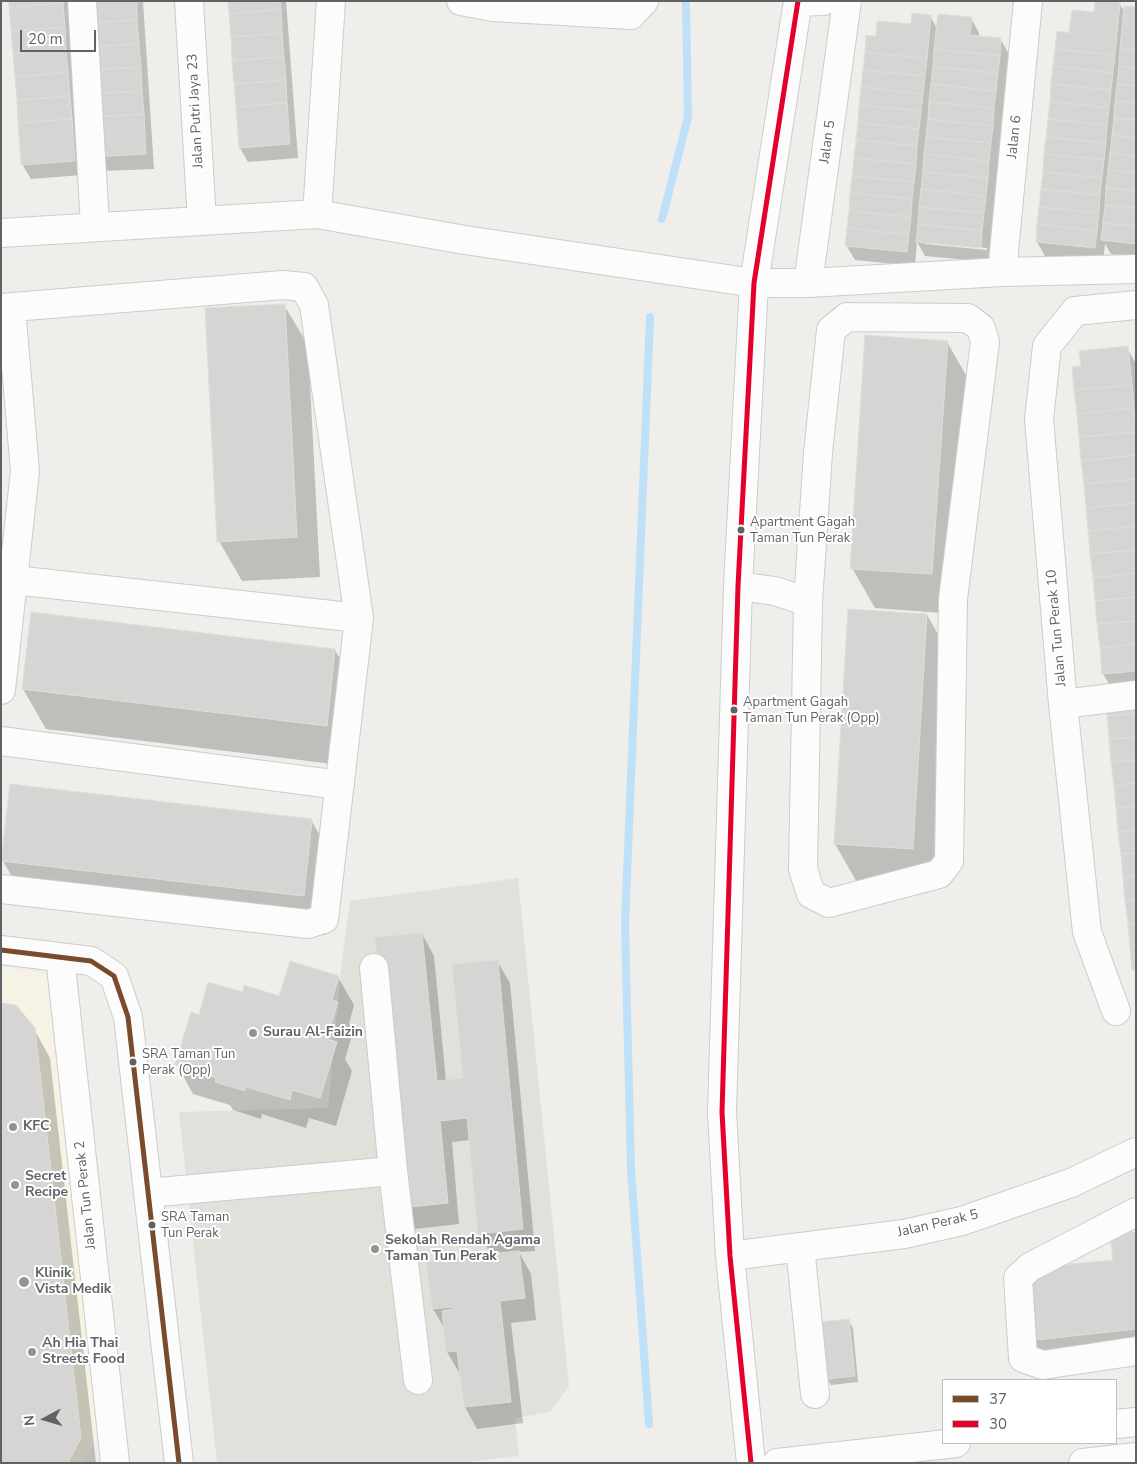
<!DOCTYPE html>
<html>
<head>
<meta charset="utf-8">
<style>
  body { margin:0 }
  #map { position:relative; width:1137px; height:1464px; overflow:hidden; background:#efeeea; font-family:"Nunito Sans",sans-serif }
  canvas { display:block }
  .frame { position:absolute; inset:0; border:2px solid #5f6368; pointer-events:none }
  .legend { position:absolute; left:942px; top:1379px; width:175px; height:65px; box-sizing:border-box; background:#fff; border:1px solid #bfc1c3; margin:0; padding:6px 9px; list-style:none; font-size:15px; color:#5f6368 }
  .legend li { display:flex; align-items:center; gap:10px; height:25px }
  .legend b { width:25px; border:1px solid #bfc1c3 }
  .north { position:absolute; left:20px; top:1394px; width:50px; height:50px; -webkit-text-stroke:4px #fff; paint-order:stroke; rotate:264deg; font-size:14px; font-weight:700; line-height:20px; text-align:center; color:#5f6368 }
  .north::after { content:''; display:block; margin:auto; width:18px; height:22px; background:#5f6368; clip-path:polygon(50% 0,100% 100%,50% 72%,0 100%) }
  .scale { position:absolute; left:20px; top:30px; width:76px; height:22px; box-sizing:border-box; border:2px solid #5f6368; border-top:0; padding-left:6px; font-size:15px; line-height:18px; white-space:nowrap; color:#5f6368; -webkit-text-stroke:4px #fff; paint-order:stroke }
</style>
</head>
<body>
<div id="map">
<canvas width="1137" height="1464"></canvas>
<div class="frame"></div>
<ul class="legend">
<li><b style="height:6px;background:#7a4b2a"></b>37</li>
<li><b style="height:6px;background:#e4002b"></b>30</li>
</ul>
<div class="north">N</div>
<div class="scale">20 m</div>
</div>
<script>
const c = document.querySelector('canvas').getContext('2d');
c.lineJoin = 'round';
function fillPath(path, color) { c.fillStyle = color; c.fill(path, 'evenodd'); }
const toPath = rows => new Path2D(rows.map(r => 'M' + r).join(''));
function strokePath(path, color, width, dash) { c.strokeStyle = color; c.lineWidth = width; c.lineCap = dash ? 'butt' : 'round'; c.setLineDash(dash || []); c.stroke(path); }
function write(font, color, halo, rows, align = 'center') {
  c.font = font + ' "Nunito Sans",sans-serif'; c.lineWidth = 4; c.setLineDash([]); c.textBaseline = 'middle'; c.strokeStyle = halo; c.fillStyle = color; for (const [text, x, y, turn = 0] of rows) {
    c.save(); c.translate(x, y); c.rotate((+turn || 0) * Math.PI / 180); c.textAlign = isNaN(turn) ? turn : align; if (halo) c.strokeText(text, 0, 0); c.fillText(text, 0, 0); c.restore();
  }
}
fillPath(toPath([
  [1,967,52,974,102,1427,83,1463,1,1463]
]), '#f7f3e4');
fillPath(toPath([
  [518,878,569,1386,550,1412,515,1418,519,1456,458,1463,217,1463,179,1112,328,1108,342,959,350,901]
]), '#e2e0da');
fillPath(toPath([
  [10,1,69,1,82,175,31,179,22,164],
  [86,1,143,1,154,169,104,171],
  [229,1,286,1,298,158,248,162,240,148],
  [1119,3,1125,13,1136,9,1136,257,1111,254,1105,244,1103,262,1045,256,1037,242,1070,34,1095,13],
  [930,16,938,30,971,18,979,33,979,38,1001,40,1009,54,989,262,925,256,917,242,915,266,855,260,846,245,877,37,912,25],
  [925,241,987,248,987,250,925,244],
  [284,305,308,345,320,577,242,581,219,541],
  [947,342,970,382,955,614,875,608,852,568],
  [1127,348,1135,362,1136,366,1136,686,1112,688,1103,674,1082,367],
  [32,614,335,650,358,691,349,766,46,729,23,689],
  [927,615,950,655,936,889,858,884,835,844],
  [311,820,334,860,326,935,26,901,3,861],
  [422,934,434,956,446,1081,464,1079,497,961,510,983,535,1251,519,1252,531,1274,536,1320,511,1323,523,1423,477,1429,465,1407,461,1373,460,1374,447,1352,445,1329,433,1309,491,1255,479,1233,470,1140,452,1142,459,1224,415,1229,402,1207],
  [338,977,354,1005,349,1024,353,1032,345,1059,352,1071,336,1126,309,1118,306,1128,262,1114,261,1119,233,1110,230,1105,193,1094,177,1065,199,1016,243,993,280,997],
  [34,1029,50,1058,96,1463,1,1463],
  [1136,1233,1136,1359,1045,1369,1029,1340,1114,1261],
  [849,1321,853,1328,858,1382,831,1385,827,1378]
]), '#0003');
strokePath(toPath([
  [662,219,688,117,686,1],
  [649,1424,631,1169,625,924,650,317]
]), '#bfe0f9', 8);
const building = toPath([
  [9,1,62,1,63,3,9,7,9,1],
  [85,1,137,1,137,20,86,23,85,1],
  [228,1,280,1,281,9,229,14,228,1],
  [1095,1,1120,2,1115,55,1055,49,1057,31,1069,33,1072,10,1094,12,1095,1],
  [63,3,65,27,11,31,9,7,63,3],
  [1124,6,1136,7,1136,50,1120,49,1124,6],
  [281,9,282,33,231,37,229,14,281,9],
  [912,13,931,15,927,59,865,52,866,35,876,36,877,21,911,24,912,13],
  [938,14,972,17,970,35,1001,38,1000,56,934,49,938,14],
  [137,20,139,44,88,47,86,23,137,20],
  [65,27,66,50,13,53,11,31,65,27],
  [282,33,284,57,232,60,231,37,282,33],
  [139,44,141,67,89,70,88,47,139,44],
  [934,49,1000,56,998,73,933,67,934,49],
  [1055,49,1115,55,1113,73,1053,66,1055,49],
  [1120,49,1136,50,1136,68,1119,66,1120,49],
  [66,50,68,72,15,77,13,53,66,50],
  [865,52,927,59,925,76,863,70,865,52],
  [284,57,286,80,234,84,232,60,284,57],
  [1053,66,1113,73,1111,90,1051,84,1053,66],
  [1119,66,1136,68,1136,86,1117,84,1119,66],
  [141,67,142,91,91,94,89,70,141,67],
  [933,67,998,73,996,91,931,84,933,67],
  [863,70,925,76,923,94,861,87,863,70],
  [68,72,70,96,17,100,15,77,68,72],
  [286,80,287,103,236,107,234,84,286,80],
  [931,84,996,91,994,108,929,102,931,84],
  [1051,84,1111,90,1109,108,1050,101,1051,84],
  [1117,84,1136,86,1136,103,1115,101,1117,84],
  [861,87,923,94,921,111,859,105,861,87],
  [142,91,144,114,92,117,91,94,142,91],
  [70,96,72,119,18,123,17,100,70,96],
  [1050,101,1109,108,1107,125,1048,119,1050,101],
  [1115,101,1136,103,1136,120,1114,118,1115,101],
  [929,102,994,108,993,126,928,119,929,102],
  [287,103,290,144,239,148,236,107,287,103],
  [859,105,921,111,919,129,858,123,859,105],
  [144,114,146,154,94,157,92,117,144,114],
  [1114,118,1136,120,1136,138,1112,135,1114,118],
  [72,119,75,161,21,165,18,123,72,119],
  [928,119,993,126,991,143,926,137,928,119],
  [1048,119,1107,125,1106,143,1046,137,1048,119],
  [858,123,919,129,917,146,856,140,858,123],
  [1112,135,1136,138,1136,156,1110,153,1112,135],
  [926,137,991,143,989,161,924,154,926,137],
  [1046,137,1106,143,1104,160,1044,154,1046,137],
  [856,140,917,146,916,164,854,158,856,140],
  [1110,153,1136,156,1136,173,1108,170,1110,153],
  [924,154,989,161,988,178,923,172,924,154],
  [1044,154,1104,160,1102,178,1043,172,1044,154],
  [854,158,916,164,914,182,852,176,854,158],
  [1108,170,1136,173,1136,191,1106,188,1108,170],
  [923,172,988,178,986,196,921,189,923,172],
  [1043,172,1102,178,1100,195,1041,189,1043,172],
  [852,176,914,182,912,199,850,193,852,176],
  [1106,188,1136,191,1136,208,1105,205,1106,188],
  [921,189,986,196,984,213,919,207,921,189],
  [1041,189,1100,195,1099,213,1039,207,1041,189],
  [850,193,912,199,911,217,849,211,850,193],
  [1105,205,1136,208,1136,226,1103,223,1105,205],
  [919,207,984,213,982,231,918,224,919,207],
  [1039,207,1099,213,1097,231,1037,224,1039,207],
  [849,211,911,217,909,235,847,228,849,211],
  [1103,223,1136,226,1136,244,1101,240,1103,223],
  [918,224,982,231,981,248,916,242,918,224],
  [1037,224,1097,231,1095,248,1036,242,1037,224],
  [847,228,909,235,907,252,845,246,847,228],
  [285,304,297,537,217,542,205,308,285,304],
  [865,335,948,341,932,574,850,569,865,335],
  [1128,346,1132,385,1074,390,1072,367,1081,366,1079,351,1128,346],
  [1132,385,1134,408,1077,414,1074,390,1132,385],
  [1134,408,1136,432,1079,437,1077,414,1134,408],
  [1136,432,1136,455,1081,461,1079,437,1136,432],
  [1136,455,1136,479,1084,484,1081,461,1136,455],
  [1136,479,1136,503,1086,508,1084,484,1136,479],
  [1136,503,1136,526,1088,531,1086,508,1136,503],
  [1136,526,1136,550,1090,554,1088,531,1136,526],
  [1136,550,1136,573,1093,578,1090,554,1136,550],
  [1136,573,1136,597,1095,601,1093,578,1136,573],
  [1136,597,1136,621,1097,624,1095,601,1136,597],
  [848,609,927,614,913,849,834,844,848,609],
  [31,612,335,649,327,726,22,689,31,612],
  [1136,621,1136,644,1100,648,1097,624,1136,621],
  [1136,644,1136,671,1102,674,1100,648,1136,644],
  [1136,690,1136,713,1107,716,1104,693,1136,690],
  [1136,713,1136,737,1109,739,1107,716,1136,713],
  [1136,737,1136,760,1111,762,1109,739,1136,737],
  [1136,760,1136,783,1114,785,1111,762,1136,760],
  [1136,783,1136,806,1116,808,1114,785,1136,783],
  [10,784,312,819,304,896,1,861,10,784],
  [1136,806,1136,830,1118,832,1116,808,1136,806],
  [1136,830,1136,853,1121,854,1118,832,1136,830],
  [1136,853,1136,876,1123,878,1121,854,1136,853],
  [1136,876,1136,900,1125,901,1123,878,1136,876],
  [1136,900,1136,923,1128,924,1125,901,1136,900],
  [1136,923,1136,946,1130,947,1128,924,1136,923],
  [422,933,437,1081,463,1078,452,964,498,960,523,1229,478,1234,467,1118,440,1121,448,1203,401,1208,375,937,422,933],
  [1136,946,1136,970,1132,970,1130,947,1136,946],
  [290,961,339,976,332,1000,338,1002,327,1039,337,1042,320,1098,292,1090,290,1100,246,1087,245,1091,215,1082,216,1078,175,1065,191,1012,199,1015,208,982,243,992,244,985,279,996,290,961],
  [1,1003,16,1005,35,1028,81,1438,68,1463,1,1463,1,1003],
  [1136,1232,1136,1329,1027,1341,1020,1269,1113,1260,1110,1235,1136,1232],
  [519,1251,525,1298,500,1301,511,1402,464,1407,457,1351,446,1352,442,1311,453,1309,453,1307,432,1309,426,1261,519,1251],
  [849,1319,855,1376,826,1379,820,1322,849,1319]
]);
fillPath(building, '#d6d5d3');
strokePath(building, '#deddd9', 1);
const minor = toPath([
  [82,1,95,226],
  [189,1,202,221],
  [461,1,493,7,631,15,644,1],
  [798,2,823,1],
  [317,214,331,1],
  [1,233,317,214,465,240,754,283,808,283,1002,272,1136,269],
  [1002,272,1028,1],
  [808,283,847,1],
  [1,308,283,285,304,287,314,305,359,618,324,919,308,924,1,889],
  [847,317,968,318,981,328,985,342,953,599,949,861,939,874,829,903,811,894,803,869,808,602,818,453,831,330,847,317],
  [14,580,359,618],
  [738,586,775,591,808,602],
  [1,690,25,471,11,308],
  [1063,704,1136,695],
  [1,741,340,785],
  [1,950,91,961,114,976,128,1017,179,1463],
  [60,957,115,1462,114,1463],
  [374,968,393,1171,418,1380],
  [1116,1011,1087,932,1063,704,1039,419,1047,346,1075,311,1136,305],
  [148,1193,393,1171],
  [1136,1212,1030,1267,1018,1278,1023,1358,1043,1365,1136,1351],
  [800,1247,815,1394],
  [730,1256,904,1234,962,1221,1071,1183,1136,1152],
  [1116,1424,1136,1422],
  [751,1463,730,1256,722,1112,738,586,754,283,798,1],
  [777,1463,956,1443],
  [1083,1463,1136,1457]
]);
strokePath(minor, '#cbcccc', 30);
strokePath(minor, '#fdfcfc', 28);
strokePath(toPath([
  [1,950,91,961,114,976,128,1017,179,1463]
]), '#7a4b2a', 5);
strokePath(toPath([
  [751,1463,730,1256,722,1112,738,586,754,283,798,1]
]), '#e4002b', 5);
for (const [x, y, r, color] of [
  [741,530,4.5,"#5f6368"],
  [734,710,4.5,"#5f6368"],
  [253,1033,5,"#919496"],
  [133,1062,4.5,"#5f6368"],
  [13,1127,5,"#919496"],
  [15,1185,5,"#919496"],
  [152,1225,4.5,"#5f6368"],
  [375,1249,5,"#919496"],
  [24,1282,6,"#919496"],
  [32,1352,5,"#919496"]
]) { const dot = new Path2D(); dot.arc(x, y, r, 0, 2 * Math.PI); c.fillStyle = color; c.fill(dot); strokePath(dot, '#fff', 2); }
write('13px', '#5f6368', '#fff', [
  ["Apartment Gagah",750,523],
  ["Taman Tun Perak",750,539],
  ["Apartment Gagah",743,703],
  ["Taman Tun Perak (Opp)",743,719],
  ["SRA Taman Tun",142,1055],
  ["Perak (Opp)",142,1071],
  ["SRA Taman",161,1218],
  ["Tun Perak",161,1234]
], 'left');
write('14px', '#5f6368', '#fff', [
  ["Jalan Putri Jaya 23",196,111,-93],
  ["Jalan 6",1015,137,-84],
  ["Jalan 5",828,142,-82],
  ["Jalan Tun Perak 10",1057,628,-95],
  ["Jalan Tun Perak 2",86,1195,-96],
  ["Jalan Perak 5",938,1224,-13]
]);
write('bold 14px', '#5f6368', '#fff', [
  ["Surau Al-Faizin",263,1033],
  ["KFC",23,1127],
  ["Secret",25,1177],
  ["Recipe",25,1193],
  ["Sekolah Rendah Agama",385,1241],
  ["Taman Tun Perak",385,1257],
  ["Klinik",35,1274],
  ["Vista Medik",35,1290],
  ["Ah Hia Thai",42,1344],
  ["Streets Food",42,1360]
], 'left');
</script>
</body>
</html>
